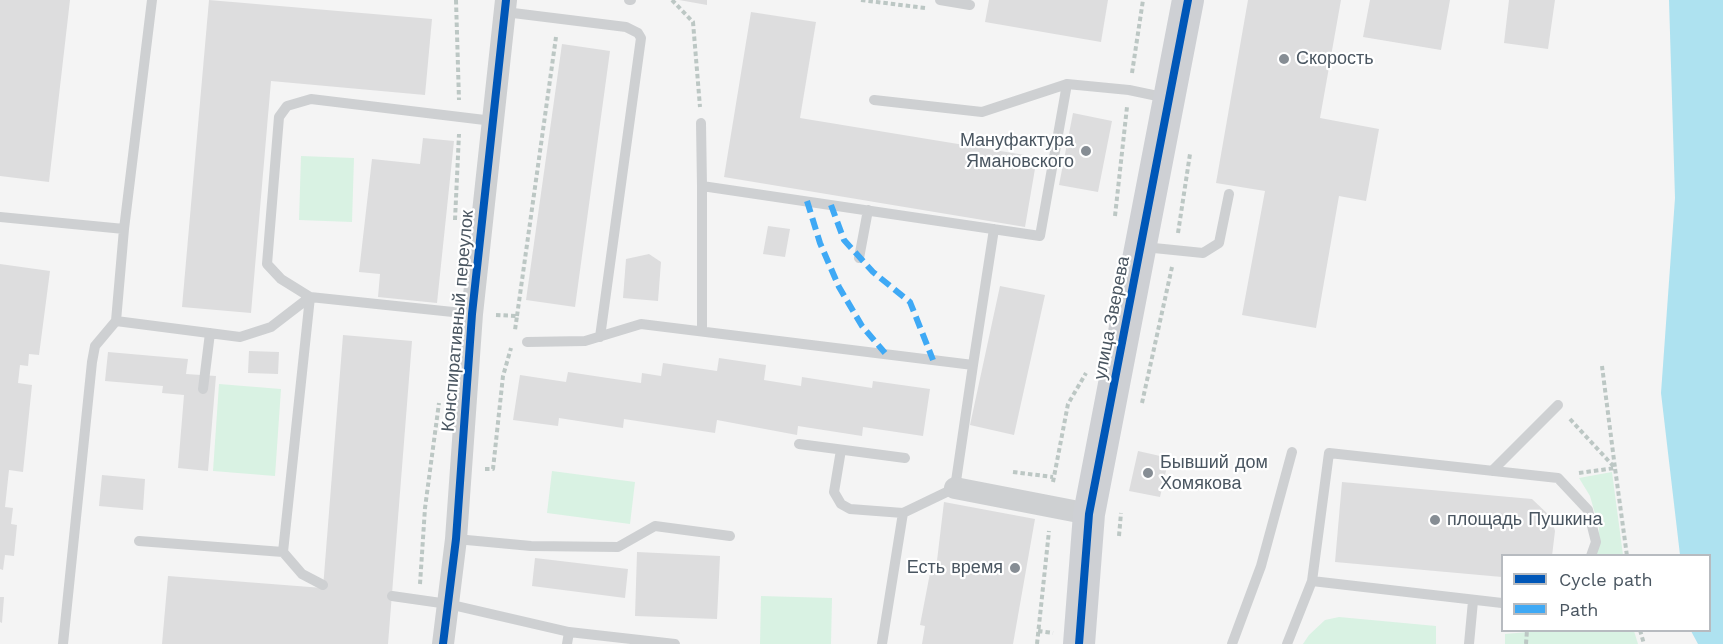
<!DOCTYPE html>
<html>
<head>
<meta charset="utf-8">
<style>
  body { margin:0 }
  #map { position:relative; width:1723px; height:644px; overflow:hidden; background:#f4f4f4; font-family:"Work Sans",sans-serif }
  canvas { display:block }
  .legend { position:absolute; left:1501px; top:554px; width:210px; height:78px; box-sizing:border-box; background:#fff; border:2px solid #b7bbc0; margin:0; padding:8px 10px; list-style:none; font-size:18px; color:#4a5661 }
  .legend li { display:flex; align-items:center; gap:12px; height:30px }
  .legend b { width:30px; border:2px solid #b7bbc0 }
</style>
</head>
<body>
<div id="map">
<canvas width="1723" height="644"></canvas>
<ul class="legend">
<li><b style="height:8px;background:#0057b8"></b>Cycle path</li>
<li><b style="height:8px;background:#3fa9f5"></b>Path</li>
</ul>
</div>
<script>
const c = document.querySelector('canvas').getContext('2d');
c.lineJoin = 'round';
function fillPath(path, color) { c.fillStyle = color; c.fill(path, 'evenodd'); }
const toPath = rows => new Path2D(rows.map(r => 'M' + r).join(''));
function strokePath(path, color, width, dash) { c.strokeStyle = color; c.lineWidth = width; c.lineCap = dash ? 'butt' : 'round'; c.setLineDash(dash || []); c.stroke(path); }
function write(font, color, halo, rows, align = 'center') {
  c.font = font + ' "Work Sans",sans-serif'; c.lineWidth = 4.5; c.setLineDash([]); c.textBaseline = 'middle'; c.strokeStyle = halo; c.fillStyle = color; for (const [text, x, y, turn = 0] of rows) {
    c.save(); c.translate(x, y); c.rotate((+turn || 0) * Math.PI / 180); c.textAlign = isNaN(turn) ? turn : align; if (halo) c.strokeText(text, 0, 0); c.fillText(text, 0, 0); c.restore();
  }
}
fillPath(toPath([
  [301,156,354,158,352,222,299,220],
  [219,384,281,389,275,476,213,471],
  [552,471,635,482,630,524,547,513],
  [1612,472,1623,555,1596,555,1599,528,1590,496,1579,478],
  [761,596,832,598,831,644,760,644],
  [1339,617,1436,626,1436,644,1303,644,1309,635,1325,620],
  [1539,631,1634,631,1638,644,1505,644,1505,634]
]), '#d9f2e3');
fillPath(toPath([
  [1669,0,1723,0,1723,644,1698,644,1691,631,1710,630,1710,556,1680,555,1661,393,1675,198]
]), '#aee2f0');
fillPath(toPath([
  [0,0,70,0,49,182,0,176],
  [209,0,432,19,425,95,271,81,251,313,182,307],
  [679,0,707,0,707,5],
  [989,0,1108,0,1101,42,985,22],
  [1248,0,1341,0,1320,118,1379,129,1366,201,1339,196,1316,328,1242,315,1265,191,1216,183],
  [1370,0,1450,0,1441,50,1363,37],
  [1509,0,1555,0,1548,49,1504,43],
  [751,12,816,22,800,118,1037,157,1025,227,724,177],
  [562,44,610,51,575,307,526,300],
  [1073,113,1112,121,1098,192,1059,185],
  [423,138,454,141,437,303,378,297,380,274,359,272,372,159,420,164],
  [768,226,790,229,785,257,763,254],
  [649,254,661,262,658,301,623,298,626,259],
  [0,264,50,271,39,355,29,354,28,366,20,365,18,383,32,385,23,472,9,470,5,507,13,508,11,524,17,525,14,556,5,555,3,570,0,569],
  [1000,286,1045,295,1014,435,970,425],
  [343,335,412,341,388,644,162,644,168,576,323,588],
  [249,351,279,352,278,374,248,373],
  [108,352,188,359,186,374,216,376,208,471,178,468,184,395,162,393,163,386,105,381],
  [719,358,766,365,764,380,801,386,802,377,872,388,873,381,930,389,923,436,863,427,862,436,798,426,797,435,717,420,715,433,624,419,623,428,559,418,558,426,513,420,520,375,566,382,568,372,641,383,642,373,661,376,663,363,717,371],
  [1138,451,1169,458,1160,497,1129,491],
  [102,475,145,479,143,510,99,506],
  [1342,482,1532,499,1551,517,1555,531,1552,556,1502,556,1502,577,1335,562],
  [944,502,1035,519,1013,644,922,644,925,626,920,625,931,568,936,569],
  [637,552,720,556,717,619,635,616],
  [535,558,628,569,625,598,532,586],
  [0,597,4,597,2,623,0,622]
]), '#ddddde');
strokePath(toPath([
  [456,0,459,100],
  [672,0,693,22,700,107],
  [861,0,925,8],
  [1132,73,1143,0],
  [1115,216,1127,107],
  [455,220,459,134],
  [1178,233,1190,154],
  [496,315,517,316,515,330],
  [517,316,556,37],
  [1142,403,1172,267],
  [1570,419,1615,468,1627,556],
  [485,469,493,469,503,376,511,348],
  [1013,472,1053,477],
  [1579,473,1615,468,1602,366],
  [1053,482,1068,404,1086,373],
  [1119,536,1121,513],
  [420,584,425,508,439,403],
  [1640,630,1644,644],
  [1038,631,1053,633],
  [1037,644,1049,531],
  [1526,644,1527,630]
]), '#bcc7c4', 4, [4.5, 3]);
strokePath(toPath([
  [629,0,631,0],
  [940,0,970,5],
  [505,12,626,27,638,33,641,38,600,337],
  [874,100,982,112,1067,84],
  [701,123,702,186,1040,236,1067,84,1129,90,1167,98],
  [0,217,124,229],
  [1144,247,1203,253,1219,243,1229,194],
  [859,258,868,210],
  [116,321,240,337,271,327,310,297,472,314],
  [702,331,702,186],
  [527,342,585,341,641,324,973,365,955,488,903,513,882,644],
  [973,365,994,229],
  [203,389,210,333],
  [799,444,905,458],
  [841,450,834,492,841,504,850,509,903,513],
  [1492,471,1558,405],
  [456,539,531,546,618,547,655,526,730,536],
  [139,541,283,552,310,297,281,279,267,264,279,117,287,106,311,99,493,121],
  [283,552,302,574,323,585],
  [1312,581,1502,603],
  [392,596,448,604,569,632,567,644],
  [569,632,675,644],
  [63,644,92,362,95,346,116,321,124,229,152,0],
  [1232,644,1261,566,1292,452],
  [1287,644,1312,581,1329,453,1558,478,1588,510,1596,542,1591,556],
  [1469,644,1473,601]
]), '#ced0d2', 10);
strokePath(toPath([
  [955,488,1089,514],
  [443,644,456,539,472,314,506,0]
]), '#ced0d2', 22);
strokePath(toPath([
  [1079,644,1089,514,1188,0]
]), '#ced0d4', 32);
strokePath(toPath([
  [807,201,820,243,839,287,862,326,885,353],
  [831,205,844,240,873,272,910,302,933,360]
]), '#3fa9f5', 6, [12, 6]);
strokePath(toPath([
  [443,644,456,539,472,314,506,0],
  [1079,644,1089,514,1188,0]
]), '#0057b8', 8);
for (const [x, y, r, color] of [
  [1284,59,6,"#868d94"],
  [1086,151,6,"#868d94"],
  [1148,473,6,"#868d94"],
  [1435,520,6,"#868d94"],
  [1015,568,6,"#868d94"]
]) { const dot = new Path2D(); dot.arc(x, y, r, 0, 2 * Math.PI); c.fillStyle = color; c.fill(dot); strokePath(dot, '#fff', 2); }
write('18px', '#4a5661', '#fff', [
  ["Скорость",1296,59],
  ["Мануфактура",1074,141,"right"],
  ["Ямановского",1074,162,"right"],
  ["Бывший дом",1160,463],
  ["Хомякова",1160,484],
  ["площадь Пушкина",1447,520],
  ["Есть время",1003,568,"right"]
], 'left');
write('18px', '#4a5661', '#fff', [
  ["улица Зверева",1112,318,-79],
  ["Конспиративный переулок",458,321,-85]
]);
</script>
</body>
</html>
